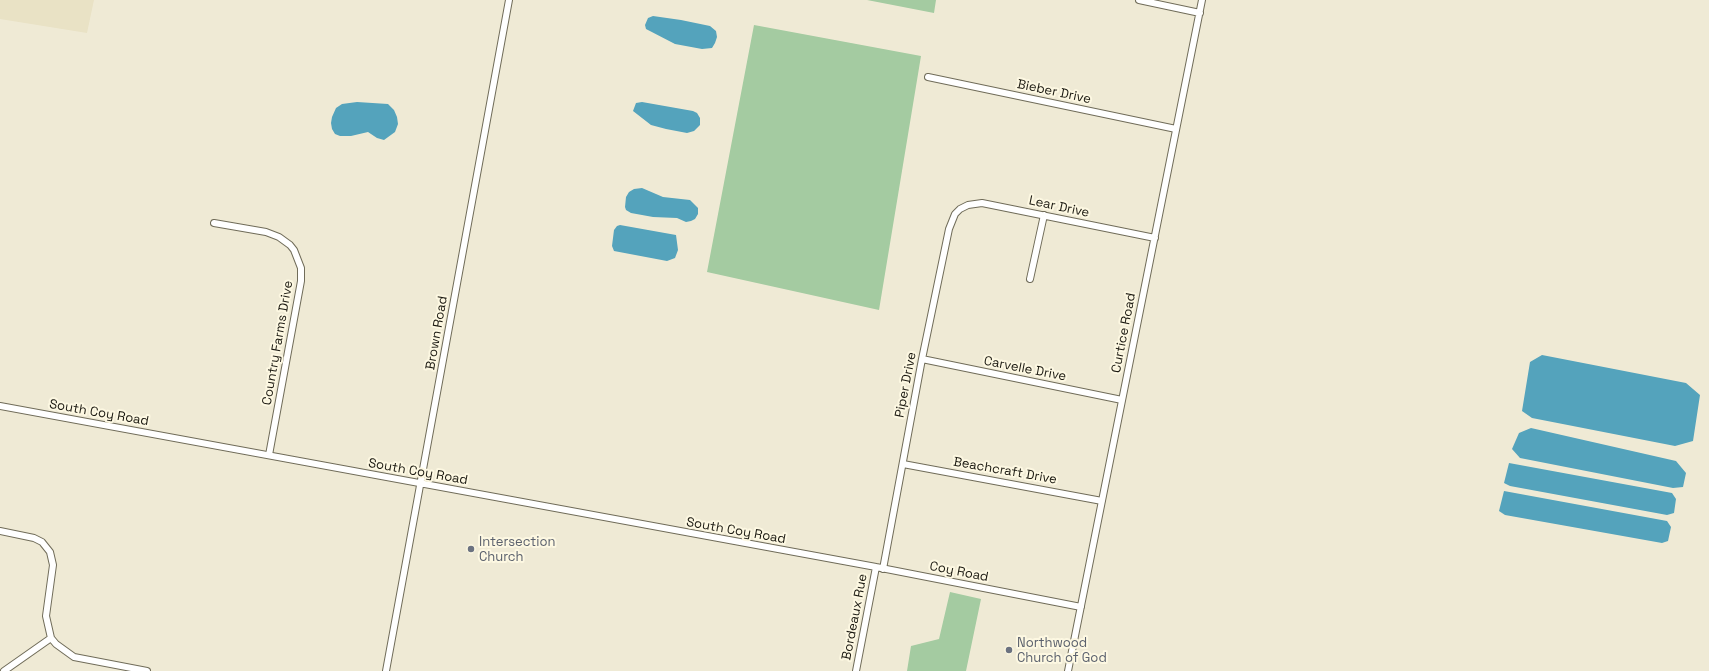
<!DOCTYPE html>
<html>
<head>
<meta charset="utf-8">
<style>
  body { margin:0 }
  canvas { display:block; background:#efead5 }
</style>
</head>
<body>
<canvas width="1709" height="671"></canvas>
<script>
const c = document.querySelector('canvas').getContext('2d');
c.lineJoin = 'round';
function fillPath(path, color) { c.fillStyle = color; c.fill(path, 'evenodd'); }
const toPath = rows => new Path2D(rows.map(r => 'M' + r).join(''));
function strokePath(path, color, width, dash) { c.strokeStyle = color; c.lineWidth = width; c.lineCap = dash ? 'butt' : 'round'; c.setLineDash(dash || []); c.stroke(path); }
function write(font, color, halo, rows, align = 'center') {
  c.font = font + ' "Space Grotesk",sans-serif'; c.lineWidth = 4; c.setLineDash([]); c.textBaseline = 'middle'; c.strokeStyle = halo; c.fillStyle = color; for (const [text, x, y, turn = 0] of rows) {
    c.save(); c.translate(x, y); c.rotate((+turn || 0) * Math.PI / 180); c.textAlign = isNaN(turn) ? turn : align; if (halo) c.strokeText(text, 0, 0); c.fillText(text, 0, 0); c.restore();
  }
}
fillPath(toPath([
  [0,0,94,0,87,33,0,19]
]), '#e9e2c5');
fillPath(toPath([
  [867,0,936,0,934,13],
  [754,25,921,56,879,310,707,272],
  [950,592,981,599,966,671,907,671,911,646,939,639]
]), '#a4cba1');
fillPath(toPath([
  [653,16,681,20,710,26,716,31,717,37,715,43,712,48,702,49,675,44,646,29,645,25,648,18],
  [357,102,388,104,394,110,397,117,398,124,395,132,384,140,377,138,368,132,351,136,340,136,335,134,332,129,331,123,332,117,336,108,342,104],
  [642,102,693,111,697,113,700,118,700,125,694,131,687,133,666,129,651,125,633,111,636,103],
  [642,188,663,197,690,200,698,208,698,214,695,219,691,221,686,222,677,218,653,217,631,213,626,210,625,207,626,197,629,192,634,189],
  [620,225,676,235,678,250,675,258,667,261,614,251,612,246,614,230,617,226],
  [1542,355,1686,383,1700,395,1693,441,1675,446,1532,418,1522,411,1530,362],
  [1531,428,1676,461,1686,473,1683,487,1673,488,1520,458,1512,449,1519,433],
  [1509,463,1672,493,1676,499,1674,513,1667,515,1510,486,1504,483],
  [1504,491,1667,521,1671,527,1668,541,1662,543,1505,515,1499,511]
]), '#54a3bc');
const minor = toPath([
  [1139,0,1200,13],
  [928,77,1176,129],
  [214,223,266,232,279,237,290,245,294,250,301,268,301,281,269,455],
  [1030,279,1044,215],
  [922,359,1122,400],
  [0,406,876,567,1081,607],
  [903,464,1102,501],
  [0,531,34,538,42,542,50,552,53,565,46,616,51,638,56,644,74,657,147,671],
  [883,569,922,359,949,229,955,214,960,209,968,205,982,203,1155,238],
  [4,671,51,638],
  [386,671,509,0],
  [856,671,876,567],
  [1068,671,1202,0]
]);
strokePath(minor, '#706c59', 8);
strokePath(minor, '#fff', 6);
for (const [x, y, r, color] of [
  [471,549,4,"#6b7280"],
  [1009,650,4,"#6b7280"]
]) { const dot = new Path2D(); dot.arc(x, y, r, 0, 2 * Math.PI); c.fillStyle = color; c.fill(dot); strokePath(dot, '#fdf8e2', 1.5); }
write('13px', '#1a1810', '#fdf8e2', [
  ["Bieber Drive",1054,92,12],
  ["Lear Drive",1059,207,12],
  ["Brown Road",437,333,-80],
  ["Curtice Road",1124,333,-79],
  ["Country Farms Drive",278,343,-80],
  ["Carvelle Drive",1025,369,11],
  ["Piper Drive",906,385,-79],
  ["South Coy Road",99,413,10],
  ["Beachcraft Drive",1005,471,10],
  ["South Coy Road",418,472,10],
  ["South Coy Road",736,531,10],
  ["Coy Road",959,572,11],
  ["Bordeaux Rue",855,617,-79]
]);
write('13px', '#5b616d', '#fdf8e2', [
  ["Intersection",479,542],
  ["Church",479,557],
  ["Northwood",1017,643],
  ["Church of God",1017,658]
], 'left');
</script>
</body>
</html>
